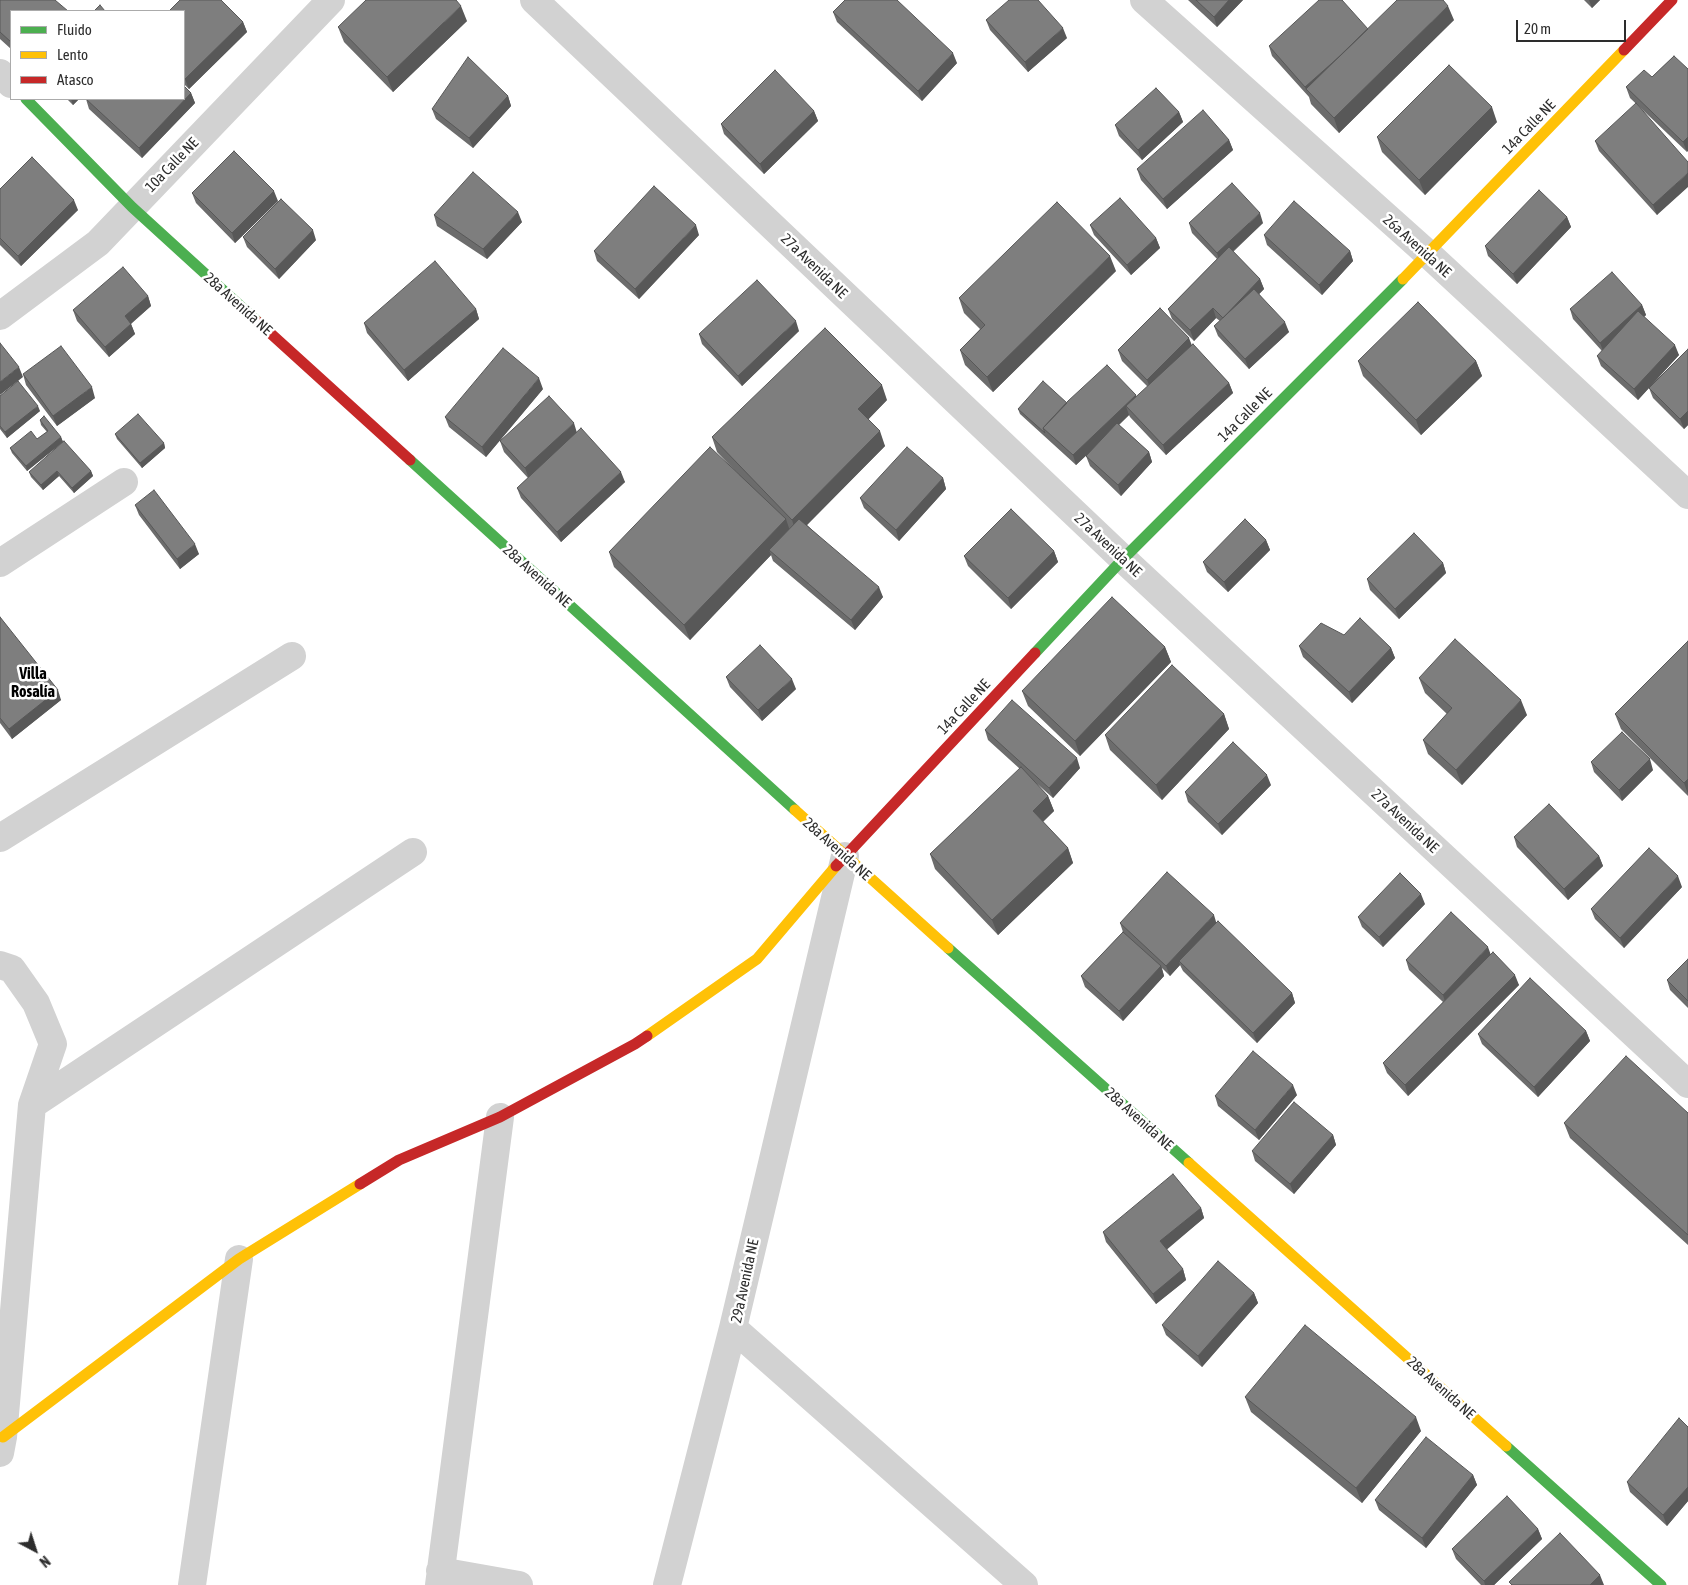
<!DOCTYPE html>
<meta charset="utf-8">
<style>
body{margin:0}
#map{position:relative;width:1688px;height:1585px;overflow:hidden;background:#fff;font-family:"Asap Condensed",sans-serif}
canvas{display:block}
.legend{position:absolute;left:10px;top:10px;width:175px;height:90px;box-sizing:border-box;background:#fff;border:1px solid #ababab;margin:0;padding:6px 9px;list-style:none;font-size:15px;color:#2d2d2d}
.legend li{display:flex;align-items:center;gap:10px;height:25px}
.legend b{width:25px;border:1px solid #ababab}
.north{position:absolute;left:10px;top:1525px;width:50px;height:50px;-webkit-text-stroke:4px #fff;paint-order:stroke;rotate:140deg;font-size:14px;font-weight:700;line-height:20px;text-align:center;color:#2d2d2d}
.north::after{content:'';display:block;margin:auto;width:18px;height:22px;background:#2d2d2d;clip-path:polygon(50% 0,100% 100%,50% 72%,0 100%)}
.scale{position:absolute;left:1516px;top:20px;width:110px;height:22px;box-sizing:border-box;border:2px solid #2d2d2d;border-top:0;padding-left:6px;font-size:15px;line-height:18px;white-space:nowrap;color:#2d2d2d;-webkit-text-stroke:4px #fff;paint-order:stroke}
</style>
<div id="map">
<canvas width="1688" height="1585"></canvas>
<ul class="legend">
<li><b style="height:6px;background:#4caf50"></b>Fluido</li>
<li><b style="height:6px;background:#ffc107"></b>Lento</li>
<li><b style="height:6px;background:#c62828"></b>Atasco</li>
</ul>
<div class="north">N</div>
<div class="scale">20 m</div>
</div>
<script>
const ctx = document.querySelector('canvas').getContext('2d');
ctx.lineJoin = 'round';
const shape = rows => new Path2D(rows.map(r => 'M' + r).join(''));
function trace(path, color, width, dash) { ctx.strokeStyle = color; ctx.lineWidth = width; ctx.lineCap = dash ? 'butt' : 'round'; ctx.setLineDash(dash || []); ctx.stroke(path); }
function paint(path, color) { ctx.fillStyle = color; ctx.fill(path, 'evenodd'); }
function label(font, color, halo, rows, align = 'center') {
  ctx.font = font + ' "Asap Condensed",sans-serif'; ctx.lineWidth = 5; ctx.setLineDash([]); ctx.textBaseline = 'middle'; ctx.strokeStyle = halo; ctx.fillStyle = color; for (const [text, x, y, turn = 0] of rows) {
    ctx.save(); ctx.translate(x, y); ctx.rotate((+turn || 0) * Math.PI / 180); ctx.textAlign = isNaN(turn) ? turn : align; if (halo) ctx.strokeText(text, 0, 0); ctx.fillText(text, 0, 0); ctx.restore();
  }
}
trace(shape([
 [534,0,1123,559,1688,1084],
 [1144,0,1428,254,1688,495],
 [0,73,11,84],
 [0,316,98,243,331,0],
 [0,563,124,482],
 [0,838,292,656],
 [845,856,733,1328,1024,1585],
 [0,965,12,969,36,1003,53,1044,32,1105,3,1437,0,1453],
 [32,1105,413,852],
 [440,1571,519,1585],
 [192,1585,239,1259],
 [439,1585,500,1117],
 [667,1585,733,1328]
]), '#d2d2d2', 28);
trace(shape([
 [26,99,132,207,258,322],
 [410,460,795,810],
 [1035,653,1123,559,1403,279],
 [948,948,1189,1163],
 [1506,1446,1661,1585]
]), '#4caf50', 11);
trace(shape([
 [1403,279,1624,50],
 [795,810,948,948],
 [647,1036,757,959,836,866],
 [1189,1163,1506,1446],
 [3,1437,239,1259,360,1184]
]), '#ffc107', 11);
trace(shape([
 [1624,50,1672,0],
 [258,322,410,460],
 [836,866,1035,653],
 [360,1184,399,1160,500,1117,635,1044,647,1036]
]), '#c62828', 11);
paint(shape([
 [0,0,11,11,11,49,0,39],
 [1188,0,1243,0,1217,27],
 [1584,0,1600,0,1592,8],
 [184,11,243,22,247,32,189,89,184,84],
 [833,12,957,63,922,101,837,22],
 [986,20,1067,38,1028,72,990,30],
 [1454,20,1339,133,1311,104,1309,97,1272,56,1269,46,1368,29],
 [467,21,393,92,344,42,338,27],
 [1674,56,1687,152,1630,98,1626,87,1652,77],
 [191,93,195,103,142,158,89,109,86,99],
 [508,96,511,106,473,148,436,119,432,109],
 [67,99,79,99,73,105],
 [814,111,818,121,764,174,724,134,721,124],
 [1179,112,1183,122,1142,160,1119,136,1115,125],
 [1497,122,1425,195,1382,152,1377,137],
 [1229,140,1233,150,1167,209,1141,180,1137,169],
 [1595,141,1688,162,1657,215,1599,151],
 [0,189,78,210,21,266,0,245],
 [192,193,278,201,235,243,196,203],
 [434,215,522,222,487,259,437,226],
 [1567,217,1571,227,1517,284,1488,256,1485,246],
 [1189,223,1263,223,1233,252,1260,279,1264,289,1259,294,1289,332,1249,369,1218,336,1214,326,1220,321,1216,318,1194,341,1172,319,1168,309,1217,259,1192,233],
 [1090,225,1156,238,1160,248,1131,275,1094,235],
 [699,235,639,299,597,261,594,251],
 [1264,235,1350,251,1353,261,1322,295,1267,245],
 [243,237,316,240,279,279,247,247],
 [1116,271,993,392,965,365,960,350,980,329,964,313,959,298],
 [148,296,151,306,131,324,135,334,109,357,77,321,73,310],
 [1642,305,1646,315,1644,317,1679,355,1638,400,1601,366,1597,356,1602,351,1573,319,1570,309],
 [476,309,479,319,408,381,367,333,364,323],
 [799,331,742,386,702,344,699,334],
 [1192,345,1229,383,1233,393,1166,455,1130,417,1129,415,1119,425,1149,452,1152,462,1121,496,1090,466,1086,456,1090,452,1076,465,1020,414,1018,409,1136,395,1136,397,1148,387,1122,361,1118,350],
 [1688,349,1688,425,1684,429,1653,398,1649,388],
 [1358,361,1476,361,1482,376,1421,435,1363,376],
 [23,374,95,398,57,426,26,385],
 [543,389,486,457,449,427,445,417],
 [0,396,40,411,7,438,0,429],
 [887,400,868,419,885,446,807,525,883,597,855,630,773,561,771,555,690,640,614,567,609,552,739,475,717,452,712,437],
 [40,420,61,437,63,442,27,471,12,453,10,448,37,439,47,432,41,425],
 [577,432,625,482,561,542,521,498,517,488,528,478,504,452,500,441],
 [115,434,164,443,165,448,142,468,117,439],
 [91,471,93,476,74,493,59,476,43,490,31,477,29,472],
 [943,478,946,489,899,541,864,508,860,498],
 [135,505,199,554,180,569,139,515],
 [1266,540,1270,550,1228,592,1207,572,1203,562],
 [1054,551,1058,562,1011,609,968,566,964,556],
 [1443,563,1446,573,1399,619,1370,590,1367,579],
 [0,617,61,700,12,739,0,723],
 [1344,635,1391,648,1395,658,1352,703,1303,657,1299,646],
 [1688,641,1688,796,1621,729,1615,714],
 [1165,647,1171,662,1080,756,1028,706,1022,691],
 [726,677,796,689,762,721,730,687],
 [1419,678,1527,715,1462,785,1428,754,1423,740,1447,714,1425,693],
 [1224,714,1229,729,1162,800,1110,750,1105,735],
 [985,730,1080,768,1053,798,1035,782,1048,796,1054,811,1043,822,1068,848,1073,863,998,935,935,869,930,854,1020,769,988,740],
 [1591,762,1653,770,1622,801,1594,772],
 [1271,785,1222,835,1188,802,1185,792],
 [1514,837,1599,856,1603,866,1568,900,1517,847],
 [1682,887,1624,948,1595,919,1591,909],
 [1425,904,1383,947,1362,927,1358,917],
 [1216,922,1292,993,1295,1003,1257,1043,1183,971,1180,965,1170,976,1162,968,1164,976,1123,1021,1085,987,1081,976,1123,932,1120,923],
 [1491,954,1519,985,1408,1096,1387,1073,1383,1063,1443,1002,1409,970,1406,960],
 [1688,959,1688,1008,1670,990,1667,980],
 [1586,1031,1590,1041,1538,1097,1482,1044,1478,1034],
 [1297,1095,1259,1140,1218,1106,1215,1096],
 [1688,1113,1688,1245,1570,1138,1564,1123],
 [1333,1135,1336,1145,1294,1194,1255,1161,1252,1151],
 [1201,1208,1204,1218,1166,1249,1183,1269,1186,1280,1156,1304,1106,1242,1103,1232],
 [1254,1293,1258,1303,1202,1367,1166,1335,1162,1325],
 [1245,1397,1421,1431,1362,1503,1251,1412],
 [1688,1427,1688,1501,1667,1526,1630,1492,1627,1482],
 [1473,1475,1477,1485,1426,1548,1379,1510,1375,1500],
 [1538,1529,1542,1539,1494,1585,1481,1585,1456,1559,1452,1549]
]), '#6c6c6c');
paint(shape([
 [1229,0,1243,0,1217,27,1214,17],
 [1589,0,1600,0,1592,8],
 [461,6,467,21,393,92,387,77],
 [1448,6,1454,20,1339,133,1334,118],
 [243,22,247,32,189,89,185,79],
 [1063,28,1067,38,1028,72,1025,62],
 [1369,30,1306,89,1309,97,1305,87],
 [953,53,957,63,922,101,918,91],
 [191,93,195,103,142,158,139,148],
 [508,96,511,106,473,148,469,138],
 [71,99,79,99,73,105],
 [1492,107,1497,122,1425,195,1419,180],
 [814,111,818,121,764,174,760,164],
 [1179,112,1183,122,1142,160,1138,150],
 [1688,137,1688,151,1687,152,1683,142],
 [1229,140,1233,150,1167,209,1163,199],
 [1688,173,1688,187,1657,215,1653,205],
 [274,191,278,201,235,243,232,233],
 [74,200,78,210,21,266,18,256],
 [518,212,522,222,487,259,483,249],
 [1260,213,1263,223,1220,263,1217,253],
 [1567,217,1571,227,1517,284,1513,274],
 [696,225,699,235,639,299,635,289],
 [313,230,316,240,279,279,275,269],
 [1156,238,1160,248,1131,275,1127,265],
 [1350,251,1353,261,1322,295,1319,285],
 [1110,256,1116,271,993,392,987,377],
 [1260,279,1264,289,1226,328,1223,318],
 [148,296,151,306,128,326,125,316],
 [1642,305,1646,315,1604,353,1600,343],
 [1213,308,1216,318,1194,341,1190,330],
 [476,309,479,319,408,381,404,370],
 [796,321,799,331,742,386,738,376],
 [1285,322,1289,332,1249,369,1245,359],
 [131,324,135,334,109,357,105,347],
 [1189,338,1193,348,1151,390,1147,380],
 [1675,345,1679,355,1638,400,1634,389],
 [1476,361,1482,376,1421,435,1416,420],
 [19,367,23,377,0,395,0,382],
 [539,378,543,389,486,457,482,447],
 [1229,383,1233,393,1166,455,1163,445],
 [882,385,887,400,864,424,858,409],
 [92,387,95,398,57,426,53,416],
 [1136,395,1139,406,1126,406,1129,415,1076,465,1073,455],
 [38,406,40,411,7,438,5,432],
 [1688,411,1688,425,1684,429,1680,419],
 [574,423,577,433,529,479,525,468],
 [880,431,885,446,797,535,792,520],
 [61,437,63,442,27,471,26,466],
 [164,443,165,448,142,468,140,463],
 [1149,452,1152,462,1121,496,1118,485],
 [57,471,59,476,43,490,41,485],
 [91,471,93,476,74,493,72,488],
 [621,472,625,482,561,542,557,532],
 [943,478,946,489,899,541,896,530],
 [786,519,791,534,769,550,771,555,690,640,684,625],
 [1266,540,1270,550,1228,592,1224,582],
 [195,544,199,554,180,569,177,559],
 [1054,551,1058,562,1011,609,1008,598],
 [1443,563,1446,573,1399,619,1395,609],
 [879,587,883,597,855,630,851,620],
 [1165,647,1171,662,1080,756,1075,741],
 [1391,648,1395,658,1352,703,1349,692],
 [792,679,796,689,762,721,758,710],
 [58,690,61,700,12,739,9,729],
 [1521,700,1527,715,1462,785,1456,770],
 [1224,714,1229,729,1162,800,1156,785],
 [1077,758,1080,768,1053,798,1049,788],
 [1650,759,1653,770,1622,801,1619,790],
 [1267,775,1271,785,1222,835,1218,824],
 [1688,779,1688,794,1684,783],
 [1048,796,1054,811,1038,826,1033,811],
 [1068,848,1073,863,998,935,992,920],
 [1599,856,1603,866,1568,900,1564,889],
 [1678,876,1682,887,1624,948,1620,938],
 [1421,894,1425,904,1383,947,1379,937],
 [1214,915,1217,925,1179,961,1180,965,1170,976,1166,966],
 [1488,947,1492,958,1446,1005,1443,995],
 [1161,966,1164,976,1123,1021,1119,1011],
 [1515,975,1519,985,1408,1096,1405,1085],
 [1292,993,1295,1003,1257,1043,1253,1033],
 [1586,1031,1590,1041,1538,1097,1534,1087],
 [1293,1085,1297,1095,1259,1140,1255,1130],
 [1333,1135,1336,1145,1294,1194,1290,1184],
 [1201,1208,1204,1218,1164,1252,1160,1241],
 [1183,1269,1186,1280,1156,1304,1153,1294],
 [1254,1293,1258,1303,1202,1367,1198,1356],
 [1416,1417,1421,1431,1362,1503,1356,1488],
 [1473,1475,1477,1485,1426,1548,1422,1538],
 [1688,1487,1688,1501,1667,1526,1663,1515],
 [1538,1529,1542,1539,1494,1585,1485,1585,1484,1581],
 [1600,1575,1604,1585,1590,1585]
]), '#585858');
const building = shape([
 [0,0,55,0,68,11,11,11,11,42,0,32,0,0],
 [180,0,221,0,243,22,185,79,184,77,184,11,169,11,180,0],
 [366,0,456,0,461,6,387,77,338,27,366,0],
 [845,0,897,0,953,53,918,91,833,12,845,0],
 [1009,0,1038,0,1063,28,1025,62,986,20,1009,0],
 [1196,0,1229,0,1214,17,1196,0],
 [1319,0,1342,0,1368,29,1340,56,1305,87,1269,46,1319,0],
 [1397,0,1443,0,1448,6,1334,118,1306,89,1397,0],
 [100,5,105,11,94,11,100,5],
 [1674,56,1688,69,1688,137,1683,142,1626,87,1644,70,1652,77,1674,56],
 [468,57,508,96,469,138,432,109,468,57],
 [1449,65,1492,107,1419,180,1377,137,1449,65],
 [775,70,814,111,760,164,721,124,775,70],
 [184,86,191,93,139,148,86,99,184,99,184,86],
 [1156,88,1179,112,1138,150,1115,125,1156,88],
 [1636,103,1688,162,1688,173,1653,205,1595,141,1636,103],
 [1203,110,1229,140,1163,199,1137,169,1203,110],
 [234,151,274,191,232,233,192,193,234,151],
 [32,157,74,200,18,256,0,238,0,189,32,157],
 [473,172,518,212,483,249,434,215,473,172],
 [1232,183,1260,213,1217,253,1189,223,1232,183],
 [654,186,696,225,635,289,594,251,654,186],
 [1539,190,1567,217,1513,274,1485,246,1539,190],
 [1120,198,1156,238,1127,265,1090,225,1120,198],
 [281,199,313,230,275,269,243,237,281,199],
 [1294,201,1350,251,1319,285,1264,235,1294,201],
 [1057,202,1110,256,987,377,960,350,985,325,959,298,1057,202],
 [1229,247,1260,279,1223,318,1213,308,1190,330,1168,309,1229,247],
 [435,261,476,309,404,370,364,323,435,261],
 [123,267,148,296,125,316,131,324,105,347,73,310,123,267],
 [1612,272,1642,305,1600,343,1570,309,1612,272],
 [757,280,796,321,738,376,699,334,757,280],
 [1254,289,1285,322,1245,359,1214,326,1254,289],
 [1418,302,1476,361,1416,420,1358,361,1418,302],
 [1160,308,1189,338,1147,380,1118,350,1160,308],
 [1638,311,1675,345,1634,389,1597,356,1638,311],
 [825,328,882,385,858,409,880,431,792,520,712,437,825,328],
 [0,343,19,367,0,382,0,343],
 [1193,344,1229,383,1163,445,1126,406,1193,344],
 [61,346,92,387,53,416,23,374,61,346],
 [503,348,539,378,482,447,445,417,503,348],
 [1688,349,1688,411,1680,419,1649,388,1688,349],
 [1107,365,1136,395,1073,455,1043,428,1068,401,1107,365],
 [18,381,38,406,5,432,0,426,0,396,18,381],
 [1043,381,1067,403,1043,428,1045,433,1018,409,1043,381],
 [549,396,574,423,525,468,500,441,549,396],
 [138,414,164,443,140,463,115,434,138,414],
 [44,416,61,437,26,466,10,448,31,431,37,439,48,431,40,420,44,416],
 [1117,423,1149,452,1118,485,1086,456,1117,423],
 [581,428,621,472,557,532,517,488,581,428],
 [64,441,91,471,72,488,57,471,41,485,29,472,64,441],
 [710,447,786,519,684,625,609,552,710,447],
 [907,447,943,478,896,530,860,498,907,447],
 [154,490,195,544,177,559,135,505,154,490],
 [1011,509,1054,551,1008,598,964,556,1011,509],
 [799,519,879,587,851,620,769,550,799,519],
 [1245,519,1266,540,1224,582,1203,562,1245,519],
 [1414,533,1443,563,1395,609,1367,579,1414,533],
 [1112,597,1165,647,1075,741,1022,691,1112,597],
 [0,617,58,690,9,729,0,718,0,617],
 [1360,618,1391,648,1349,692,1299,646,1321,623,1344,635,1360,618],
 [1455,639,1521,700,1456,770,1423,740,1452,708,1419,678,1455,639],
 [1688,641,1688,779,1684,783,1615,714,1688,641],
 [760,645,792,679,758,710,726,677,760,645],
 [1172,665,1224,714,1156,785,1105,735,1172,665],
 [1012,700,1077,758,1049,788,985,730,1012,700],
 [1622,732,1650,759,1619,790,1591,762,1622,732],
 [1233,742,1267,775,1218,824,1185,792,1233,742],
 [1021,767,1048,796,1033,811,1068,848,992,920,930,854,1021,767],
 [1549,804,1599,856,1564,889,1514,837,1549,804],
 [1649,848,1678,876,1620,938,1591,909,1649,848],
 [1167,872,1214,915,1166,966,1120,923,1167,872],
 [1400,873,1421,894,1379,937,1358,917,1400,873],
 [1451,912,1488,947,1443,995,1406,960,1451,912],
 [1218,921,1292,993,1253,1033,1179,961,1218,921],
 [1123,932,1161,966,1119,1011,1081,976,1123,932],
 [1493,952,1515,975,1405,1085,1383,1063,1493,952],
 [1688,959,1688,1001,1667,980,1688,959],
 [1530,978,1586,1031,1534,1087,1478,1034,1530,978],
 [1253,1051,1293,1085,1255,1130,1215,1096,1253,1051],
 [1626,1056,1688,1113,1688,1235,1564,1123,1626,1056],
 [1294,1102,1333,1135,1290,1184,1252,1151,1294,1102],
 [1173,1174,1201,1208,1160,1241,1183,1269,1153,1294,1103,1232,1173,1174],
 [1218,1261,1254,1293,1198,1356,1162,1325,1218,1261],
 [1305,1325,1416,1417,1356,1488,1245,1397,1305,1325],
 [1679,1418,1688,1427,1688,1487,1663,1515,1627,1482,1679,1418],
 [1426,1437,1473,1475,1422,1538,1375,1500,1426,1437],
 [1507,1496,1538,1529,1484,1581,1452,1549,1507,1496],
 [1560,1533,1600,1575,1590,1585,1512,1585,1509,1582,1560,1533]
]);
paint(building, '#7e7e7e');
trace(building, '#585858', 1);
label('15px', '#2d2d2d', '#fff', [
 ["14a Calle NE",1529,127,-46],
 ["10a Calle NE",172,165,-46],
 ["26a Avenida NE",1417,246,42],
 ["27a Avenida NE",814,266,44],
 ["28a Avenida NE",238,304,42],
 ["14a Calle NE",1245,415,-45],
 ["27a Avenida NE",1108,545,43],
 ["28a Avenida NE",537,576,42],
 ["14a Calle NE",964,707,-47],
 ["27a Avenida NE",1405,821,43],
 ["28a Avenida NE",837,849,42],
 ["28a Avenida NE",1139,1119,42],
 ["29a Avenida NE",745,1281,-78],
 ["28a Avenida NE",1441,1388,42]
]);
label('bold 16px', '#000', '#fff', [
 ["Villa",33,674],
 ["Rosalía",33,692]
]);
</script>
